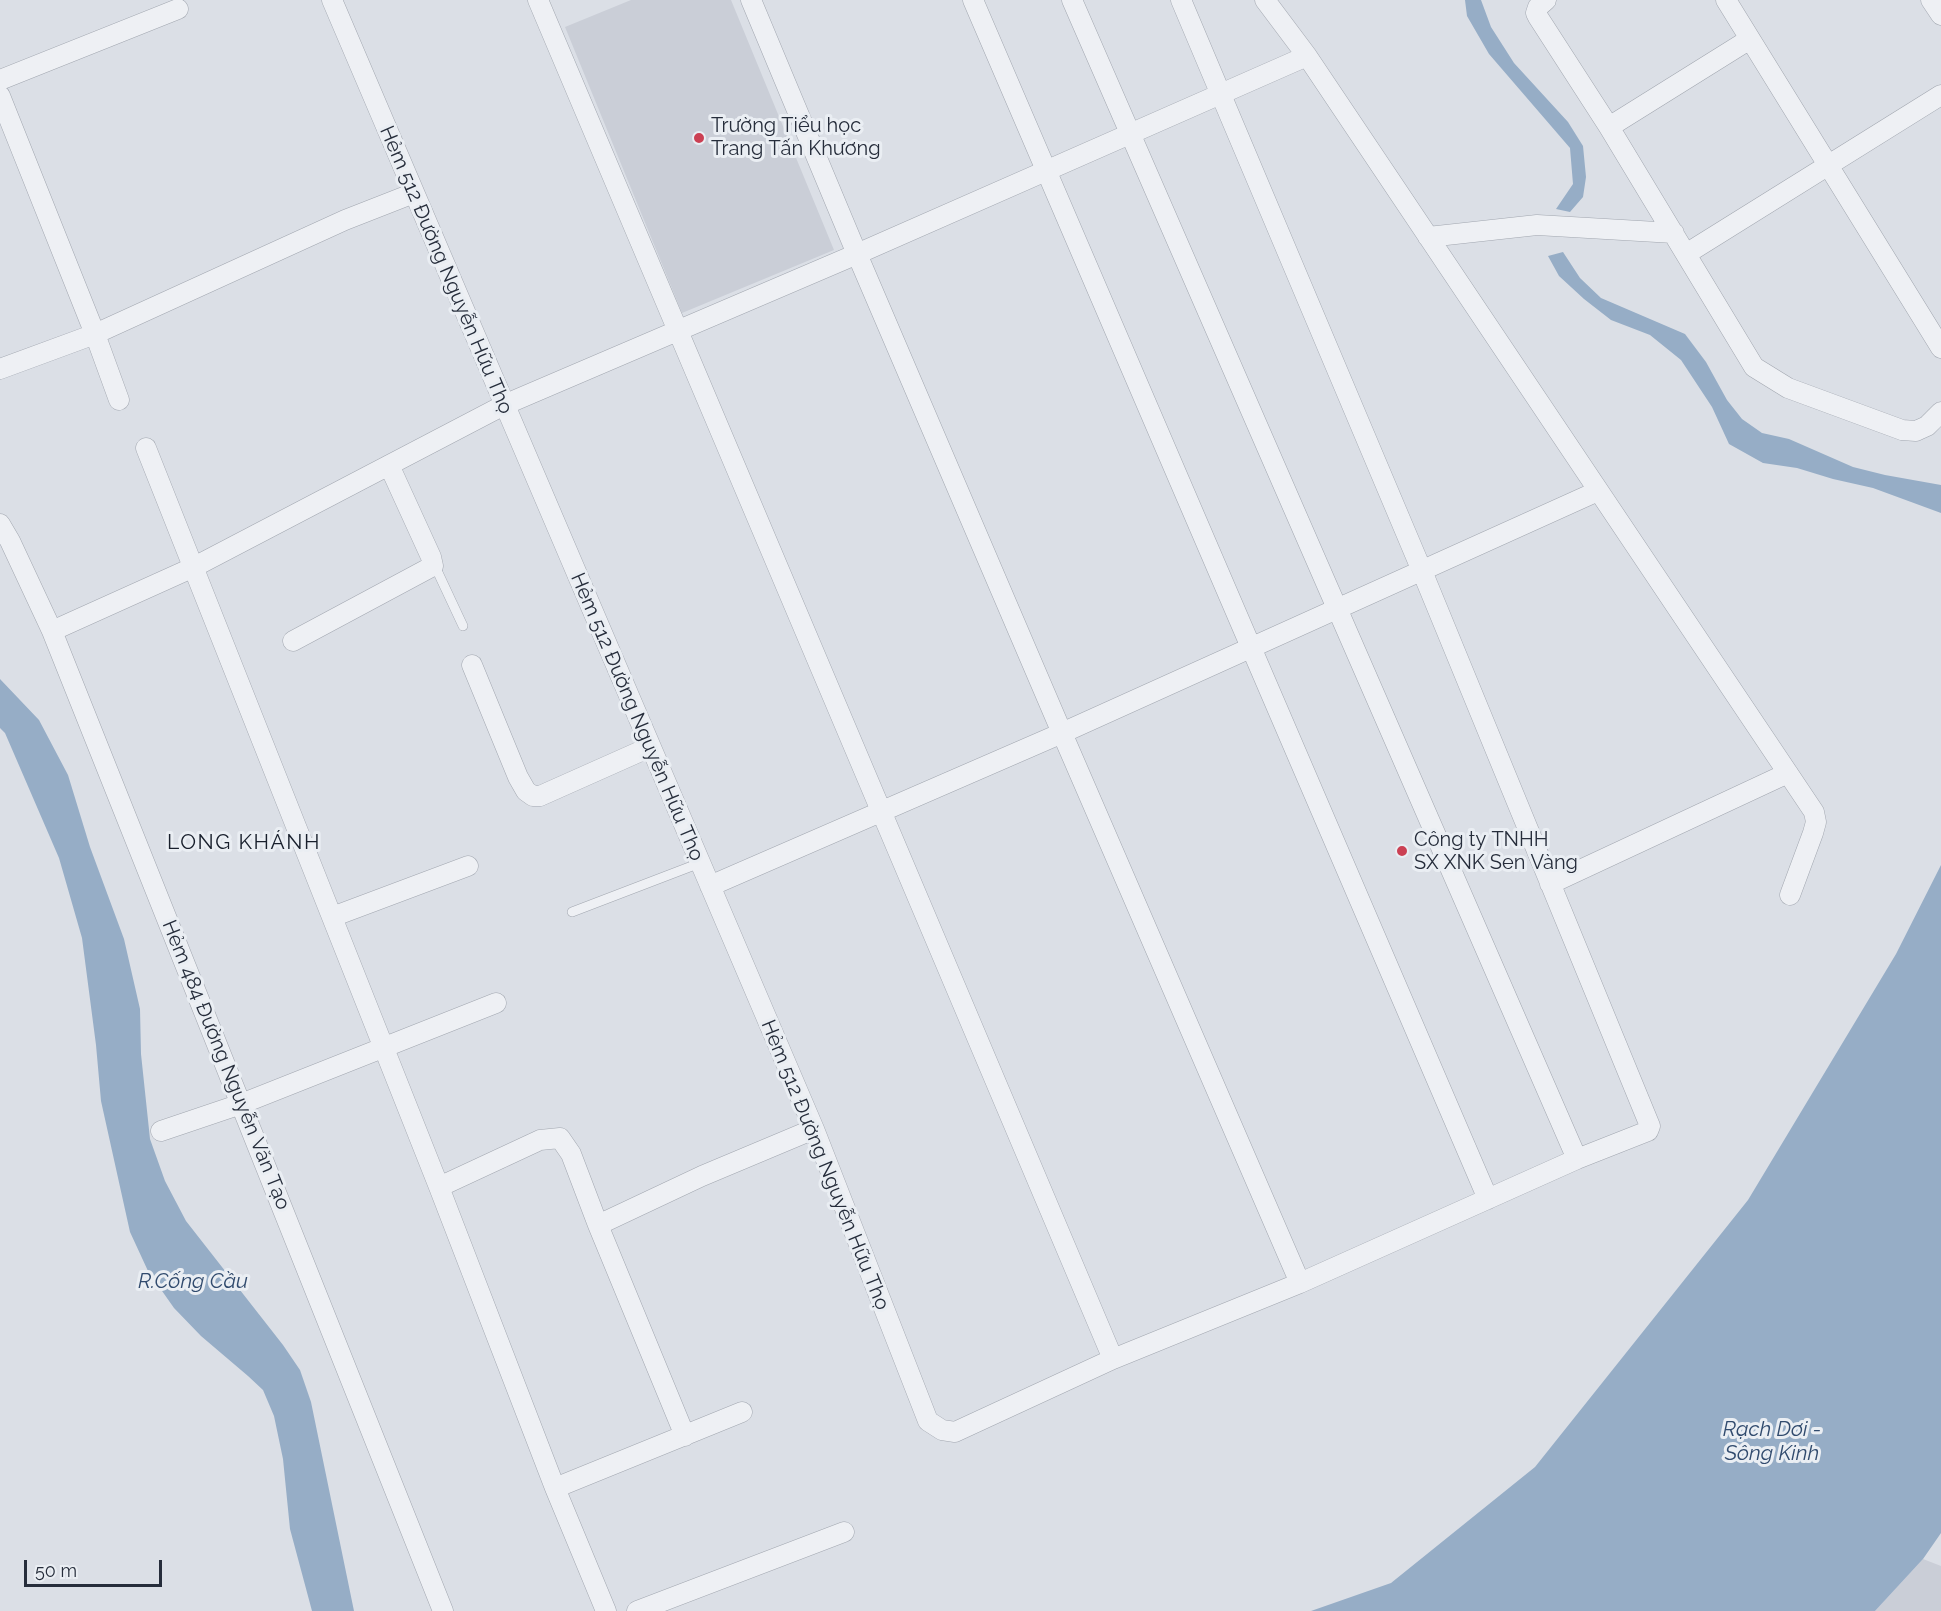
<!DOCTYPE html>
<meta charset="utf-8">
<style>
body{margin:0}
#map{position:relative;width:1941px;height:1611px;overflow:hidden;background:#dbdfe6;font-family:Raleway,sans-serif}
canvas{display:block}
.scale{position:absolute;left:24px;top:1560px;width:138px;height:27px;box-sizing:border-box;border:3px solid #262d3b;border-top:0;padding-left:8px;font-size:18px;line-height:21px;white-space:nowrap;color:#262d3b;-webkit-text-stroke:4px #eaeef3;paint-order:stroke}
</style>
<div id="map">
<canvas width="1941" height="1611"></canvas>
<div class="scale">50 m</div>
</div>
<script>
const ctx = document.querySelector('canvas').getContext('2d');
ctx.lineJoin = 'round';
function paint(path, color) { ctx.fillStyle = color; ctx.fill(path, 'evenodd'); }
const shape = rows => new Path2D(rows.map(r => 'M' + r).join(''));
function trace(path, color, width, dash) { ctx.strokeStyle = color; ctx.lineWidth = width; ctx.lineCap = dash ? 'butt' : 'round'; ctx.setLineDash(dash || []); ctx.stroke(path); }
function label(font, color, halo, rows, align = 'center') {
  ctx.font = font + ' Raleway,sans-serif'; ctx.lineWidth = 6; ctx.setLineDash([]); ctx.textBaseline = 'middle'; ctx.strokeStyle = halo; ctx.fillStyle = color; for (const [text, x, y, turn = 0] of rows) {
    ctx.save(); ctx.translate(x, y); ctx.rotate((+turn || 0) * Math.PI / 180); ctx.textAlign = isNaN(turn) ? turn : align; if (halo) ctx.strokeText(text, 0, 0); ctx.fillText(text, 0, 0); ctx.restore();
  }
}
paint(shape([
 [631,0,731,0,834,250,682,313,565,27],
 [1923,1559,1941,1566,1941,1611,1875,1611]
]), '#caced7');
paint(shape([
 [1465,0,1481,0,1491,27,1514,63,1568,122,1583,146,1586,177,1583,197,1570,212,1556,209,1573,184,1570,148,1489,54,1467,16],
 [1563,252,1580,278,1601,298,1685,334,1706,362,1727,400,1742,419,1762,433,1789,439,1853,467,1885,475,1941,485,1941,513,1873,488,1833,479,1797,468,1763,463,1729,444,1712,407,1681,360,1650,335,1611,320,1584,299,1559,276,1548,256],
 [0,679,39,720,68,775,90,847,124,939,140,1009,141,1054,150,1139,165,1181,186,1221,283,1345,300,1370,311,1402,354,1611,312,1611,290,1529,283,1459,274,1416,263,1390,248,1376,201,1336,174,1308,148,1271,130,1232,101,1101,96,1045,82,938,59,858,5,733,0,728],
 [1941,865,1941,1533,1923,1559,1875,1611,1311,1611,1391,1583,1535,1467,1748,1200,1896,954]
]), '#96adc6');
const lane = shape([
 [434,564,463,626],
 [572,912,700,863]
]);
const street = shape([
 [332,0,814,1129,928,1421,942,1430,955,1432,1113,1359,1300,1283,1062,733,857,254,751,0],
 [538,0,1113,1359],
 [973,0,1488,1199],
 [1072,0,1577,1159],
 [1181,0,1422,571,1650,1126,1648,1131,1577,1159,1300,1283],
 [1265,0,1307,56,1814,812,1816,822,1813,833,1790,895],
 [1546,0,1538,7,1536,13,1538,17,1609,127,1754,367,1788,388,1902,430,1916,431,1927,426,1941,412],
 [1726,0,1941,348],
 [1931,0,1941,15],
 [0,80,178,9],
 [0,96,95,334,119,400],
 [1609,127,1750,39],
 [1428,237,1537,225,1674,233],
 [1686,254,1941,95],
 [0,369,95,334,345,220,414,193],
 [146,448,439,1187,555,1488,606,1611],
 [0,524,10,541,52,631,443,1611],
 [52,631,194,567,504,405,857,254,1307,56],
 [293,641,433,566,431,557,389,465],
 [472,665,518,777,526,791,533,796,540,796,650,747],
 [1550,884,1788,773],
 [710,886,1062,733,1598,491],
 [332,917,468,866],
 [161,1131,241,1104,496,1003],
 [439,1187,540,1140,560,1138,571,1154,598,1225,685,1436],
 [598,1225,702,1176,814,1129],
 [555,1488,742,1412],
 [637,1611,844,1532]
]);
trace(lane, '#a1a6af', 10);
trace(street, '#a1a6af', 21);
trace(lane, '#eef0f4', 9);
trace(street, '#eef0f4', 20);
for (const [x, y, r, color] of [
 [699,138,6,"#cb4053"],
 [1402,851,6,"#cb4053"]
]) { const dot = new Path2D(); dot.arc(x, y, r, 0, 2 * Math.PI); ctx.fillStyle = color; ctx.fill(dot); trace(dot, '#eaeef3', 2); }
label('20px', '#262d3b', '#eaeef3', [
 ["Trường Tiểu học",711,126],
 ["Trang Tấn Khương",711,149],
 ["Công ty TNHH",1414,840],
 ["SX XNK Sen Vàng",1414,863]
], 'left');
label('20px', '#262d3b', '#eaeef3', [
 ["Hẻm 512 Đường Nguyễn Hữu Thọ",446,270,67],
 ["Hẻm 512 Đường Nguyễn Hữu Thọ",637,717,67],
 ["Hẻm 484 Đường Nguyễn Văn Tạo",226,1065,68],
 ["Hẻm 512 Đường Nguyễn Hữu Thọ",825,1165,68]
]);
ctx.letterSpacing = '1.5px';
label('21px', '#181f2c', '#eaeef3', [
 ["LONG KHÁNH",244,843]
]);
ctx.letterSpacing = '0px';
label('italic 21px', '#314b6e', '#eaeef3', [
 ["R.Cống Cầu",193,1282],
 ["Rạch Dơi -",1772,1430],
 ["Sông Kinh",1772,1454]
]);
</script>
